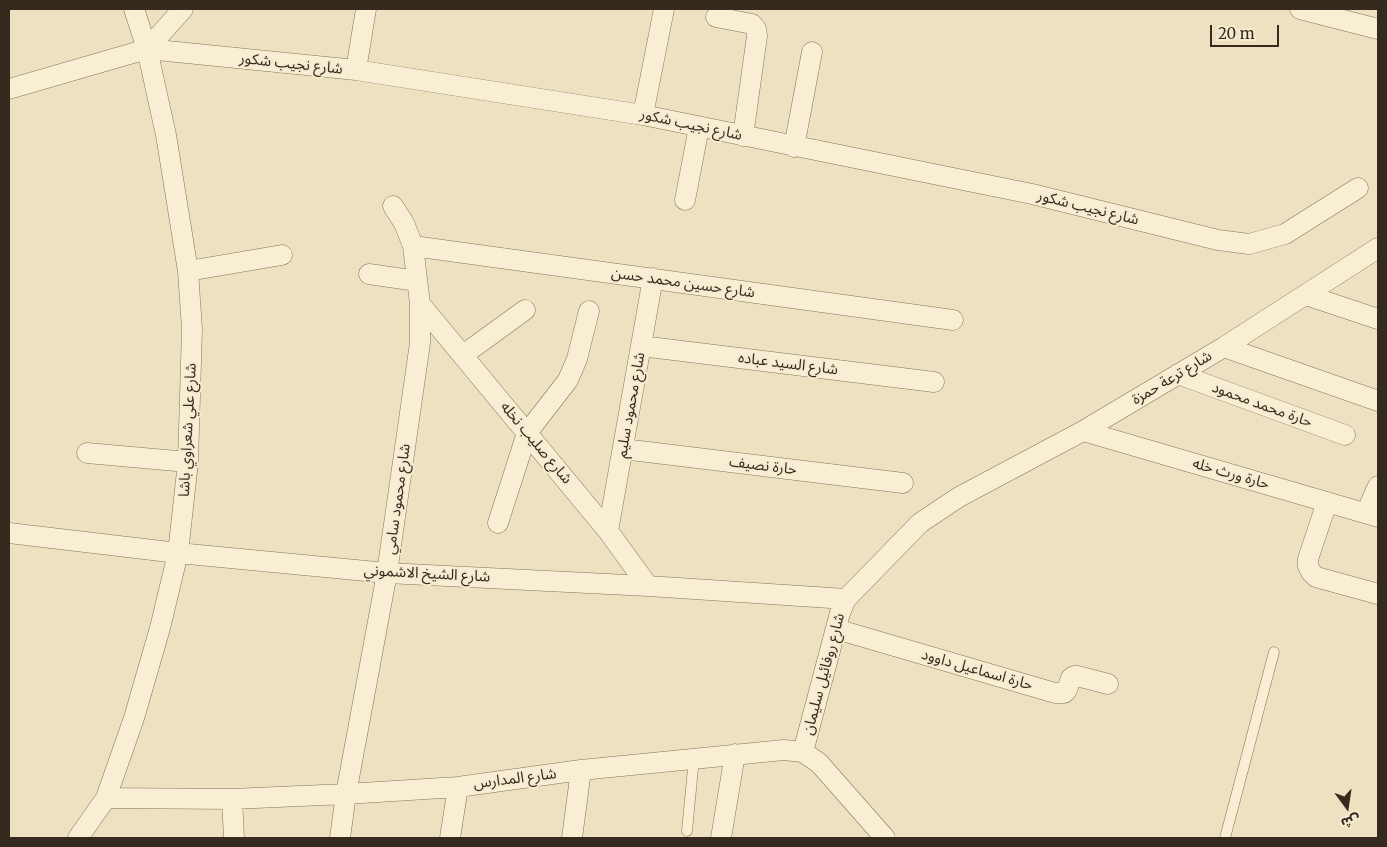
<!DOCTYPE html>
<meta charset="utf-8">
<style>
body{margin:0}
#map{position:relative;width:1387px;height:847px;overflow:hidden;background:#ede1c1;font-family:Merriweather,"Noto Sans Arabic",serif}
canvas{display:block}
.frame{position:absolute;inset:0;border:10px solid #36291d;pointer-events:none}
.north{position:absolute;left:1322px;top:782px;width:50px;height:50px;-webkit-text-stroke:4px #f5ebd0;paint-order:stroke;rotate:166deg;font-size:14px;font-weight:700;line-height:20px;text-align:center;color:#36291d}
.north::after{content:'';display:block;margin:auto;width:18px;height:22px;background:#36291d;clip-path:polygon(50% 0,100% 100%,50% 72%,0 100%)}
.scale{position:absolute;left:1210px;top:25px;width:69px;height:22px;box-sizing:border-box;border:2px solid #36291d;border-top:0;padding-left:6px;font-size:15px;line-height:18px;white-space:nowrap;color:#36291d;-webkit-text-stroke:4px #f5ebd0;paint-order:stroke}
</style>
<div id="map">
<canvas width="1387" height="847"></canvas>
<div class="frame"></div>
<div class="north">ش</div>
<div class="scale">20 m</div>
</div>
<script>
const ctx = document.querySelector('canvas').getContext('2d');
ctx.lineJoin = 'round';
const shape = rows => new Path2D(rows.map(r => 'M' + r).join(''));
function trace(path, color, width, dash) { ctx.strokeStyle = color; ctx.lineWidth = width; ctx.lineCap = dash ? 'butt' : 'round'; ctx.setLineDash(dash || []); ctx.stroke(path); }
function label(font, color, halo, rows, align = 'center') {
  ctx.font = font + ' Merriweather,"Noto Sans Arabic",serif'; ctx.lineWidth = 4; ctx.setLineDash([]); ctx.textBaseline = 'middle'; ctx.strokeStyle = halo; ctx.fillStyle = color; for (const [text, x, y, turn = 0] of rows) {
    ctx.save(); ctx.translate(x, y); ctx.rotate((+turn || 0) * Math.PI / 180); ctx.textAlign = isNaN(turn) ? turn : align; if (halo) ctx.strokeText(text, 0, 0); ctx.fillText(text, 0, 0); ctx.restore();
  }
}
const lane = shape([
 [687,831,694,758],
 [1225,838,1274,652]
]);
const street = shape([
 [1300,9,1378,29],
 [716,17,752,24,756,29,757,36,743,136],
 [147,49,183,9],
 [356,70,366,9],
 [9,89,147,49,356,70,643,115,1032,194,1218,240,1249,244,1285,234,1358,188],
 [643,115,664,9],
 [794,147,812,52],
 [685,200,699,127],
 [413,246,953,320],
 [188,271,282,255],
 [369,274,417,281],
 [1306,295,1378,319],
 [420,304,608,531,648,586],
 [641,346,934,382],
 [1224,347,1378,401],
 [463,355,525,310],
 [1178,374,1345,435],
 [1083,431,1378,517],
 [623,449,903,483],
 [87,453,188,462],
 [1327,502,1308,559,1308,566,1311,572,1316,577,1378,594],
 [1366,513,1378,486],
 [498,523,527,433,568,380,577,359,589,311],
 [608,531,653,278],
 [9,533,178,553,387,573,648,586,846,599],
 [836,629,1055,693,1064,693,1067,690,1071,678,1074,676,1077,676,1108,684],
 [803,752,840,613,846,599,920,523,959,497,1083,431,1224,347,1378,248],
 [106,798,232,799,346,794,458,787,581,770,784,750,803,752,819,763,885,838],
 [232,799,234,838],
 [78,838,106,798,134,718,160,628,178,553,188,462,192,329,188,271,166,135,147,49,134,9],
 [340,838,346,794,387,573,420,343,420,304,413,246,404,223,393,206],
 [450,838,458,787],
 [572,838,581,770],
 [721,838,735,754]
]);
trace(lane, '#867259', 11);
trace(street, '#867259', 21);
trace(lane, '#f8eed4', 10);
trace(street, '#f8eed4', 20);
label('15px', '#36291d', '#f5ebd0', [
 ["شارع نجيب شكور",291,64,6],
 ["شارع نجيب شكور",691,125,12],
 ["شارع نجيب شكور",1088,208,14],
 ["شارع حسين محمد حسن",683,283,8],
 ["شارع السيد عباده",788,364,7],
 ["شارع ترعة حمزة",1172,378,-31],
 ["شارع محمود سليم",631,405,-80],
 ["حارة محمد محمود",1262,405,20],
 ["شارع علي شعراوي باشا",188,430,-87],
 ["شارع صليب نخله",536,443,50],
 ["حارة نصيف",763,466,7],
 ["حارة ورث خله",1231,474,16],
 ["شارع محمود سامي",398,499,-82],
 ["شارع الشيخ الاشموني",427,574,3],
 ["حارة اسماعيل داوود",977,670,16],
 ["شارع روفائيل سليمان",824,674,-75],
 ["شارع المدارس",515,779,-7]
]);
</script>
